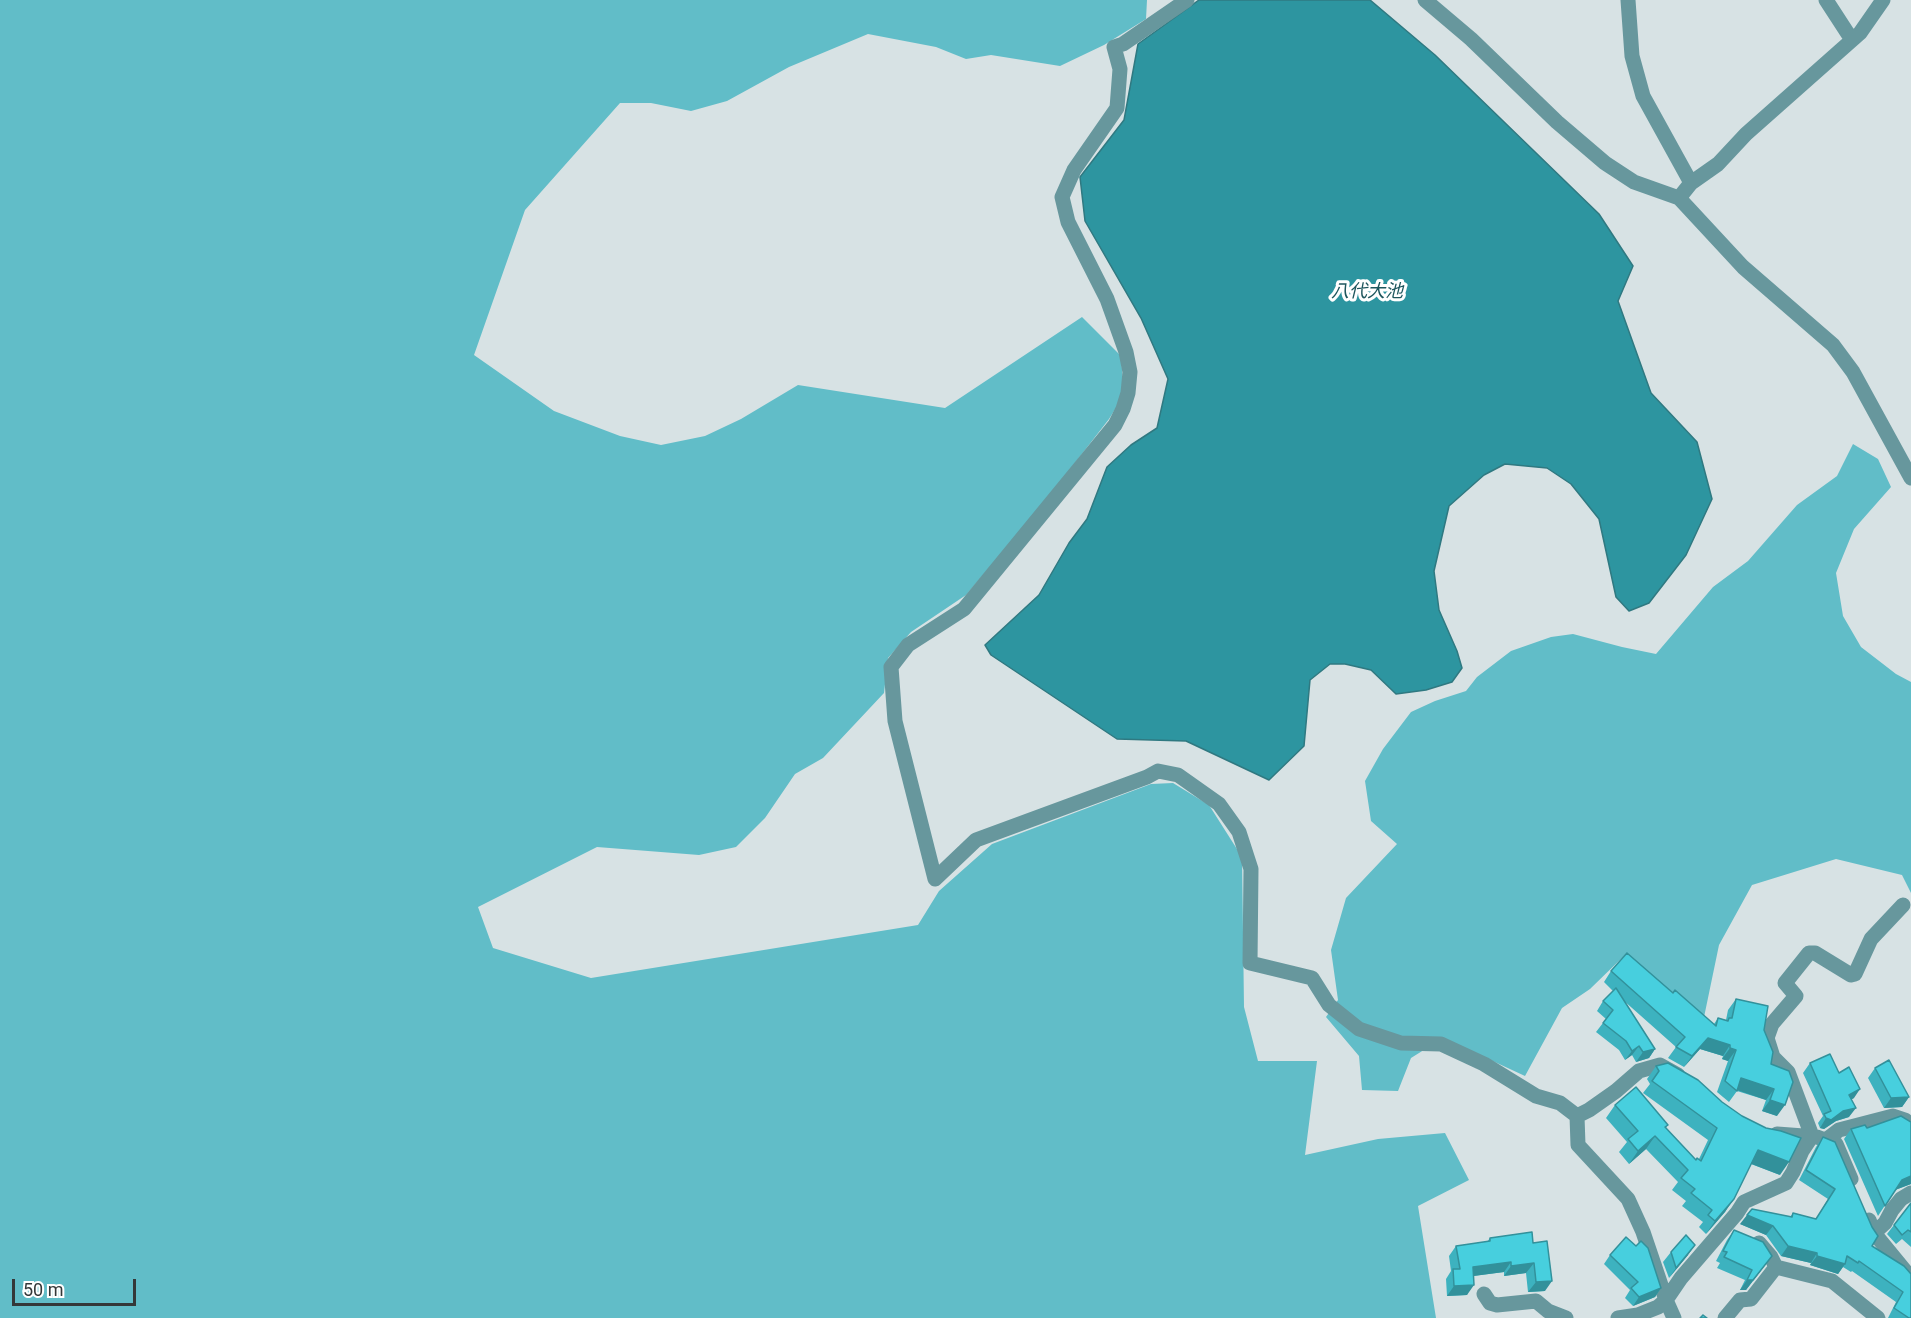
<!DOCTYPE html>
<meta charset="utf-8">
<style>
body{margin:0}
#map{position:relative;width:1911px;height:1318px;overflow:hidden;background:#d7e2e4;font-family:Roboto,sans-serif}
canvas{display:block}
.scale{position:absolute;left:12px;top:1279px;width:124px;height:27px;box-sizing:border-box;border:3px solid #343839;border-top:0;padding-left:8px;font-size:18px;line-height:21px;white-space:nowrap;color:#343839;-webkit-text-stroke:4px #fff;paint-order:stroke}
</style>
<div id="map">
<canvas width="1911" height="1318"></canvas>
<div class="scale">50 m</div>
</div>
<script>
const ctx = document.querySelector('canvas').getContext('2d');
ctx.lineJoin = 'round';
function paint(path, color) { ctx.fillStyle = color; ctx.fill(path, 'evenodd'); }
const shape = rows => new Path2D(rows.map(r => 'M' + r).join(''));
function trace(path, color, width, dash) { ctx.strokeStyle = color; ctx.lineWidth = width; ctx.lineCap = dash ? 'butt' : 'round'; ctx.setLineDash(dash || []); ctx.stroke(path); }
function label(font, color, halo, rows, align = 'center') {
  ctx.font = font + ' Roboto,"Noto Sans JP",sans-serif'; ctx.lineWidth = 6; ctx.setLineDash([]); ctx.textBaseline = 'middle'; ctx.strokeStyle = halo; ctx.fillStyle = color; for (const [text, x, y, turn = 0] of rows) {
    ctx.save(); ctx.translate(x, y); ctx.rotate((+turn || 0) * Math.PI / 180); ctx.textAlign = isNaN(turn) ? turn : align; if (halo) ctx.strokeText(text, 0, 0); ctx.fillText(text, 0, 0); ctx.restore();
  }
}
paint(shape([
 [0,0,1147,0,1146,19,1104,45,1060,66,991,55,966,59,936,47,868,34,789,67,727,101,691,111,651,103,620,103,525,210,474,355,554,411,620,436,661,445,705,436,741,419,798,385,945,408,1082,317,1121,356,1124,395,1109,419,1043,504,966,595,911,632,888,658,884,693,823,758,795,774,765,818,736,847,699,855,597,847,478,907,493,948,591,978,918,925,939,891,992,844,1151,784,1173,783,1209,805,1242,857,1244,1007,1258,1061,1317,1061,1305,1155,1378,1139,1445,1133,1469,1180,1418,1206,1436,1318,0,1318],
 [1853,444,1878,459,1891,487,1854,529,1836,573,1843,616,1861,647,1896,674,1911,682,1911,893,1902,875,1836,859,1752,885,1719,945,1703,1022,1626,954,1590,989,1562,1008,1525,1076,1443,1038,1411,1058,1398,1091,1362,1090,1359,1056,1326,1017,1338,1000,1331,950,1346,898,1397,844,1371,821,1365,781,1383,749,1411,712,1435,701,1466,691,1477,677,1511,651,1551,637,1573,634,1622,647,1656,654,1713,587,1748,561,1797,505,1837,476]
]), '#61bdc8');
const water = shape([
 [1199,0,1370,0,1435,55,1599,214,1633,266,1618,301,1651,393,1697,442,1712,499,1686,555,1649,603,1629,611,1616,597,1599,519,1571,484,1547,468,1505,464,1484,475,1449,506,1434,571,1439,610,1457,651,1462,668,1452,682,1426,690,1396,694,1371,670,1345,664,1330,664,1310,680,1304,746,1269,780,1186,741,1117,739,991,655,985,645,1039,595,1069,543,1087,519,1107,467,1131,445,1157,428,1168,379,1141,318,1085,221,1080,177,1124,120,1138,44,1199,0]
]);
paint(water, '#2d95a0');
trace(water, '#2f7981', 1.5);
trace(shape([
 [1187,0,1123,44,1114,47,1120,69,1117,108,1074,170,1062,197,1068,222,1107,299,1126,352,1130,372,1128,393,1123,409,1115,425,964,609,908,645,891,667,895,721,935,879,976,840,1147,777,1158,771,1178,775,1219,804,1239,832,1251,869,1250,963,1312,978,1329,1005,1359,1029,1401,1043,1441,1044,1484,1064,1536,1096,1560,1103,1577,1116,1578,1145,1628,1199,1643,1232,1666,1300,1674,1318],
 [1425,0,1471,39,1557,122,1605,163,1634,182,1679,198,1743,267,1833,345,1853,372,1911,478],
 [1628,0,1632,56,1643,96,1691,183],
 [1826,0,1852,40],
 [1679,198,1691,183,1718,164,1746,134,1860,33,1883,0],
 [1577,1116,1589,1110,1616,1091,1639,1071,1660,1065,1678,1075],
 [1777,1134,1817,1137,1836,1144,1851,1179],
 [1826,1140,1839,1130,1893,1116,1905,1120,1911,1125],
 [1869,1220,1874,1233,1911,1278],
 [1874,1233,1885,1223,1892,1210,1901,1199,1911,1193],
 [1776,1267,1832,1281,1878,1318],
 [1484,1294,1490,1303,1497,1305,1536,1301,1548,1311,1566,1318],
 [1618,1318,1638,1315,1658,1307,1666,1300,1681,1278,1737,1213,1744,1202,1786,1183,1793,1172,1802,1151,1812,1136,1788,1072,1773,1057,1767,1038,1772,1024,1796,996,1785,983,1809,953,1815,953,1851,975,1855,974,1871,939,1903,905],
 [1725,1318,1740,1300,1751,1299,1776,1267,1771,1257,1759,1243]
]), '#67979d', 15);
paint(shape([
 [1611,971,1673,993,1714,1024,1718,1018,1726,1020,1728,1010,1736,999,1764,1030,1771,1064,1777,1116,1762,1111,1766,1100,1737,1091,1729,1102,1717,1092,1728,1061,1722,1059,1723,1056,1700,1049,1684,1067,1668,1058,1676,1047,1623,1000,1655,1049,1649,1058,1636,1062,1632,1055,1625,1060,1619,1050,1596,1032,1606,1019,1597,1011,1603,1001,1613,991,1604,982],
 [1810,1063,1839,1073,1854,1098,1852,1099,1849,1117,1836,1121,1824,1129,1820,1128,1818,1123,1823,1116,1803,1073],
 [1656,1066,1780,1175,1751,1164,1725,1212,1706,1234,1699,1227,1703,1222,1682,1206,1686,1201,1672,1190,1678,1182,1646,1149,1629,1164,1619,1152,1627,1142,1606,1118,1615,1105,1668,1125,1666,1128,1696,1160,1699,1159,1708,1140,1643,1093,1650,1084,1647,1079],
 [1875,1068,1909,1097,1902,1107,1884,1108,1868,1078],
 [1911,1122,1911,1184,1895,1190,1878,1216,1844,1139,1851,1129,1867,1128],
 [1823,1137,1872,1246,1904,1266,1911,1318,1888,1318,1896,1302,1852,1271,1851,1272,1843,1267,1838,1274,1810,1265,1811,1263,1781,1256,1766,1235,1740,1224,1790,1217,1793,1213,1816,1219,1828,1199,1799,1180,1816,1147],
 [1911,1203,1911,1247,1902,1239,1896,1244,1887,1234],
 [1734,1230,1772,1256,1746,1290,1740,1290,1745,1280,1717,1268,1720,1263,1716,1261,1727,1240],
 [1490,1238,1533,1243,1545,1291,1528,1292,1526,1273,1504,1276,1504,1272,1473,1276,1467,1295,1447,1296,1446,1279,1451,1271,1449,1256,1456,1246,1487,1242],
 [1671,1252,1688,1255,1669,1278,1663,1262],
 [1610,1255,1661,1288,1655,1297,1633,1306,1625,1298,1630,1290,1604,1264]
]), '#3db2bf');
paint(shape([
 [1708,1038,1730,1045,1723,1056,1700,1049,1684,1067,1692,1056],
 [1639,1046,1632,1055,1625,1060,1632,1051],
 [1730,1048,1736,1050,1728,1061,1722,1059],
 [1655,1049,1649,1058,1636,1062,1643,1052],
 [1741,1078,1774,1089,1766,1100,1734,1089],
 [1860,1089,1854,1098,1843,1104,1849,1095],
 [1909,1097,1902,1107,1884,1108,1891,1098],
 [1770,1100,1785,1105,1777,1116,1762,1111],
 [1856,1108,1849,1117,1836,1121,1824,1129,1820,1128,1826,1118,1843,1111],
 [1655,1136,1646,1149,1629,1164,1638,1151],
 [1758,1150,1789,1162,1780,1175,1749,1163],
 [1911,1176,1911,1184,1895,1190,1902,1180],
 [1734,1199,1725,1212,1706,1234,1715,1221],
 [1747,1215,1773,1226,1766,1235,1740,1224],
 [1695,1245,1688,1255,1669,1278,1676,1268],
 [1788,1246,1817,1253,1811,1263,1781,1256],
 [1772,1256,1746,1290,1740,1290,1747,1280],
 [1817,1256,1845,1264,1838,1274,1810,1265],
 [1511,1262,1504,1272,1466,1277,1473,1267],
 [1534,1263,1526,1273,1504,1276,1511,1266],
 [1552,1281,1545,1291,1528,1292,1536,1282],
 [1474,1285,1467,1295,1447,1296,1454,1286],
 [1661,1288,1655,1297,1633,1306,1639,1297]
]), '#32919b');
const building = shape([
 [1627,953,1673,993,1675,990,1716,1026,1718,1018,1728,1021,1729,1018,1732,1018,1736,999,1768,1006,1764,1030,1773,1052,1771,1064,1789,1071,1793,1082,1785,1105,1770,1100,1774,1089,1741,1078,1737,1091,1725,1081,1736,1050,1730,1048,1730,1045,1708,1038,1692,1056,1676,1047,1685,1037,1611,971,1627,953],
 [1616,988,1655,1049,1643,1052,1639,1046,1632,1051,1626,1041,1603,1023,1613,1010,1603,1001,1616,988],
 [1830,1054,1839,1073,1849,1067,1860,1089,1849,1095,1856,1108,1843,1111,1831,1120,1826,1118,1824,1114,1831,1111,1810,1063,1830,1054],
 [1889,1060,1909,1097,1891,1098,1875,1068,1889,1060],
 [1668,1063,1698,1080,1722,1102,1742,1116,1766,1128,1781,1131,1801,1138,1789,1162,1758,1150,1734,1199,1715,1221,1708,1215,1712,1210,1691,1193,1695,1189,1681,1178,1688,1170,1655,1136,1638,1151,1628,1139,1638,1131,1615,1105,1636,1087,1668,1125,1665,1127,1696,1160,1697,1158,1701,1161,1717,1128,1652,1081,1659,1071,1656,1066,1668,1063],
 [1901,1116,1911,1122,1911,1176,1902,1180,1885,1206,1851,1129,1865,1125,1867,1128,1901,1116],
 [1823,1137,1835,1142,1872,1227,1878,1236,1872,1246,1904,1266,1911,1274,1911,1318,1909,1318,1894,1308,1903,1292,1859,1261,1858,1263,1847,1256,1845,1264,1817,1256,1817,1253,1788,1246,1773,1226,1747,1215,1752,1209,1792,1217,1793,1213,1816,1219,1835,1189,1806,1170,1823,1137],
 [1911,1203,1911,1232,1908,1230,1902,1235,1894,1225,1911,1203],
 [1734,1230,1763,1242,1772,1256,1753,1280,1747,1280,1752,1270,1724,1257,1727,1252,1723,1251,1734,1230],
 [1532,1232,1533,1243,1547,1241,1552,1281,1536,1282,1534,1263,1511,1266,1511,1262,1473,1267,1474,1285,1454,1286,1453,1269,1460,1269,1456,1246,1490,1241,1490,1238,1532,1232],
 [1686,1235,1695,1245,1676,1268,1671,1252,1686,1235],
 [1626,1237,1636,1246,1641,1241,1648,1248,1661,1288,1639,1297,1631,1288,1638,1282,1610,1255,1626,1237],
 [1703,1315,1707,1318,1700,1318,1703,1315]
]);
paint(building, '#47cfde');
trace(building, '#32919b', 1.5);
label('italic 18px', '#1e565d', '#fff', [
 ["八代大池",1367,292]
]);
</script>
